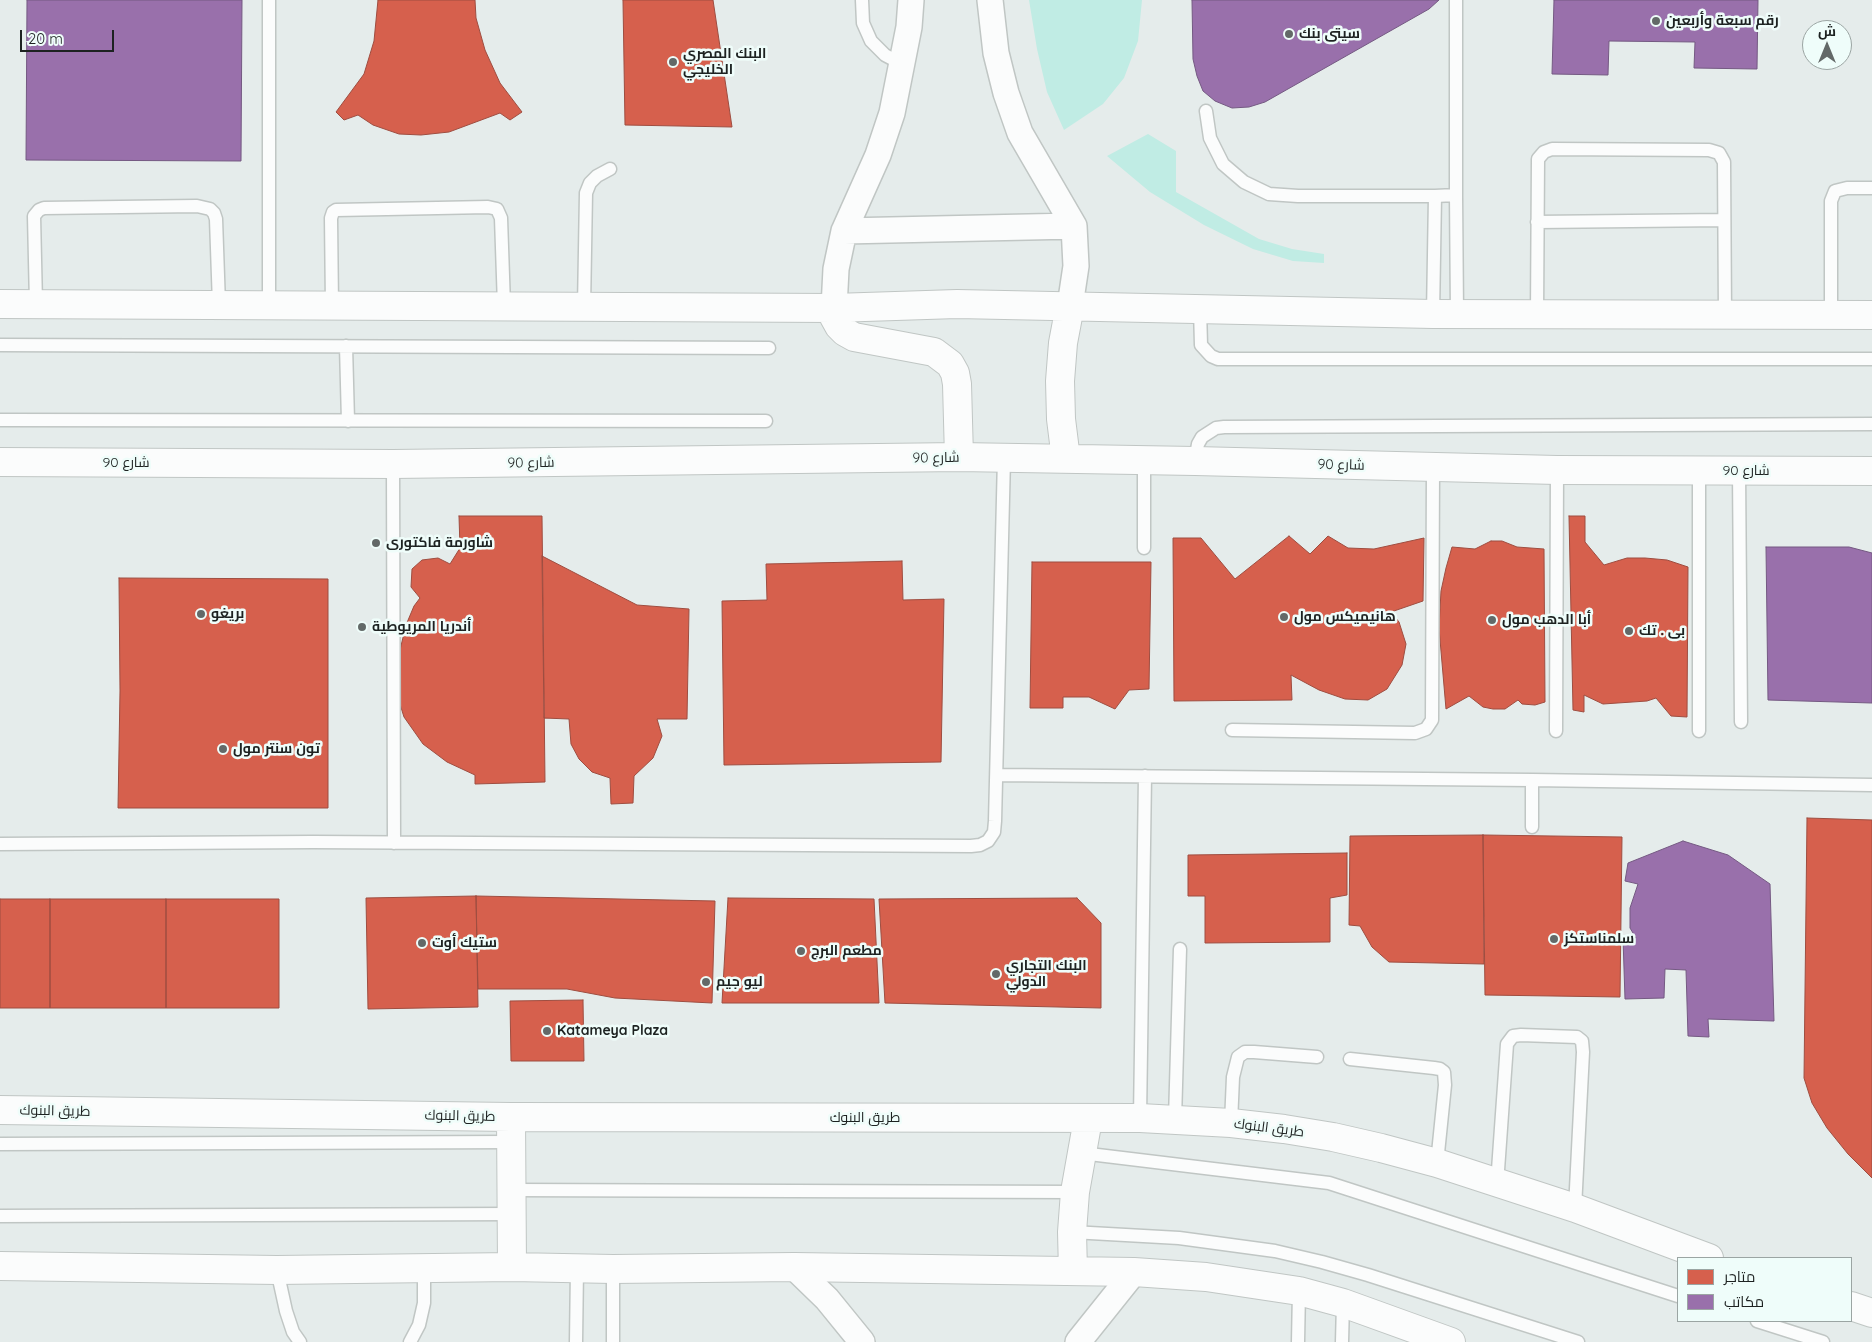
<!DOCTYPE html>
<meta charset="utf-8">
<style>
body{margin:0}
#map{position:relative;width:1872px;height:1342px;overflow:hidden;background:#e5eceb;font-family:Quicksand,Cairo,sans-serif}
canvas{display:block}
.legend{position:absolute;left:1677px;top:1257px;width:175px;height:65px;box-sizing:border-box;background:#effdfa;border:1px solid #9ba5a3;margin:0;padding:6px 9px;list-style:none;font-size:15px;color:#1d2221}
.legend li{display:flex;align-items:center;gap:10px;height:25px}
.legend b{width:25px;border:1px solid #9ba5a3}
.north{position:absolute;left:1802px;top:20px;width:50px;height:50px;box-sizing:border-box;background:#effdfa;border:1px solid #9ba5a3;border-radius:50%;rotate:0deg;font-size:14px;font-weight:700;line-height:20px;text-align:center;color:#1d2221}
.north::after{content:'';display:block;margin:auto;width:18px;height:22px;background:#636968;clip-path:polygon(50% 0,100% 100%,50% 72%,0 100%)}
.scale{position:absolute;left:20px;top:30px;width:94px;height:22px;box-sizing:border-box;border:2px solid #1d2221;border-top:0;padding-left:6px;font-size:15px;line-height:18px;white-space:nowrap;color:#1d2221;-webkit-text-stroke:4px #effdfa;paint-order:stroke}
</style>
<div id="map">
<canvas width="1872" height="1342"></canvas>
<ul class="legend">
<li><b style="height:14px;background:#d6604d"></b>متاجر</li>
<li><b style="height:14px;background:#9970ab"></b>مكاتب</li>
</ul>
<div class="north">ش</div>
<div class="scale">20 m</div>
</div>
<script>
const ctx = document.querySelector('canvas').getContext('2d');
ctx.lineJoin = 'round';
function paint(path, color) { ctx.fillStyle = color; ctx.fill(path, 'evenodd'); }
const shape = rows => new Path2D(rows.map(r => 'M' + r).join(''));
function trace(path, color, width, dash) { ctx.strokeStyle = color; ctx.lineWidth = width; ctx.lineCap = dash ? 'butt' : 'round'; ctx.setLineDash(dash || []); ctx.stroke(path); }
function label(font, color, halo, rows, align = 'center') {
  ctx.font = font + ' Quicksand,Cairo,sans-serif'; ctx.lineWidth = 5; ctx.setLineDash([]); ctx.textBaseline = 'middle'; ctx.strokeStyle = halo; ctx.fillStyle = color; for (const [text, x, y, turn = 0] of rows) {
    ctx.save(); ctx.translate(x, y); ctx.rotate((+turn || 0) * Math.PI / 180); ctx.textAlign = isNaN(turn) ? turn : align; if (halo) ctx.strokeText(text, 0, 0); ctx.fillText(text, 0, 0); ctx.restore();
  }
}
paint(shape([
 [1029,0,1142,0,1138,41,1124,78,1103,104,1064,130,1047,92,1037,49],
 [1148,134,1176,151,1176,192,1259,239,1292,249,1324,254,1324,263,1293,261,1253,249,1204,225,1150,192,1107,156]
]), '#c0ece4');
const shops = shape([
 [378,0,475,0,476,18,485,50,500,83,522,112,510,120,500,113,449,132,421,135,399,134,373,125,358,115,344,120,336,112,364,74,374,41,378,0],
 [623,0,713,0,732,127,625,125,623,0],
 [459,516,542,516,545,782,475,784,475,775,447,762,423,744,404,717,398,698,398,673,400,650,406,625,414,606,420,598,411,587,412,569,422,560,438,558,450,564,460,548,459,516],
 [1569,516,1585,516,1585,542,1604,565,1627,558,1645,558,1667,560,1688,567,1687,717,1671,716,1656,698,1647,701,1603,704,1584,695,1584,712,1573,710,1569,516],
 [1289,536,1310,554,1328,536,1348,548,1374,549,1424,538,1423,601,1391,612,1399,622,1406,644,1402,665,1387,689,1368,700,1345,699,1319,690,1291,675,1292,700,1174,701,1173,538,1201,538,1235,579,1289,536],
 [1491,541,1502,541,1517,547,1544,549,1545,702,1535,705,1522,704,1518,700,1505,709,1493,709,1483,707,1469,696,1446,709,1439,628,1441,591,1446,568,1452,547,1475,549,1491,541],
 [542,556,637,605,689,609,687,719,657,719,662,736,653,758,634,776,633,803,611,804,610,778,592,772,579,759,571,744,569,719,544,718,542,556],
 [902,561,903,600,944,599,941,762,724,765,722,601,767,600,766,564,902,561],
 [1032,562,1151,562,1149,689,1129,690,1115,709,1089,697,1063,697,1063,708,1030,708,1032,562],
 [119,578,328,579,328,808,118,808,120,691,119,578],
 [1807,818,1872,820,1872,1178,1848,1154,1827,1128,1812,1103,1804,1078,1807,818],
 [1483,835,1484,964,1389,962,1372,947,1360,926,1349,925,1350,836,1483,835],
 [1483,835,1622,837,1620,997,1485,995,1483,835],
 [1347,853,1347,895,1330,898,1330,942,1205,943,1205,896,1188,896,1188,855,1347,853],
 [476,896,478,1007,368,1009,366,898,476,896],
 [476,896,715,901,712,1003,615,998,567,989,478,989,476,896],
 [728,898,874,899,879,1003,722,1003,728,898],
 [1077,898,1101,923,1101,1008,885,1003,879,899,1077,898],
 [0,899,50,899,50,1008,0,1008,0,899],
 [50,899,166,899,166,1008,50,1008,50,899],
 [166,899,279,899,279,1008,166,1008,166,899],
 [583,1000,584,1061,511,1061,510,1001,583,1000]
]);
paint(shops, '#d6604d');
trace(shops, '#9e4d40', 1);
const offices = shape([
 [27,0,242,0,241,161,26,160,27,0],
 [1192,0,1439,0,1429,9,1265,102,1249,107,1232,108,1215,101,1203,91,1197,76,1193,59,1192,0],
 [1554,0,1758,0,1757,69,1694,68,1695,42,1609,41,1608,75,1552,74,1554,0],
 [1766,547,1849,547,1872,553,1872,703,1768,700,1766,547],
 [1683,841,1728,855,1770,884,1774,1021,1708,1019,1709,1037,1688,1036,1686,970,1665,969,1664,998,1625,999,1623,938,1636,938,1630,928,1630,908,1638,884,1625,881,1628,863,1683,841]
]);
paint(offices, '#9970ab');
trace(offices, '#745982', 1);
const service = shape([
 [269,0,269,305],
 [862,0,863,23,871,41,885,55,902,64],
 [1456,0,1456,195],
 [1206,111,1210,138,1223,164,1244,182,1269,194,1298,196,1435,196],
 [1537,222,1724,220],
 [36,304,34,216,39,210,44,208,197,206,210,209,214,213,216,219,219,305],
 [332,306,331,218,333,212,336,210,488,207,497,209,501,218,504,306],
 [584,307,586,193,590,183,597,176,610,169],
 [1200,309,1201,345,1211,356,1218,359,1872,359],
 [1433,314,1435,196,1456,195,1457,314],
 [1537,314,1538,159,1544,152,1552,149,1709,150,1719,153,1724,162,1725,314],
 [1831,314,1831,201,1835,191,1847,188,1872,188],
 [0,345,769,348],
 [346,346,348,421],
 [0,420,766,421],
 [1195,461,1198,444,1202,437,1216,428,1224,427,1872,424],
 [393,464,394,843],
 [1739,471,1741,722],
 [1144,548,1144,460],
 [1232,730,1415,733,1426,729,1432,720,1433,467],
 [1556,731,1557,470],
 [1699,731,1699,471],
 [997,775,1532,780,1872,785],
 [1532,827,1532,780],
 [0,844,313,842,971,846,980,845,988,841,994,832,995,821,1004,458],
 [1350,1059,1434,1068,1440,1069,1444,1072,1445,1085,1437,1163],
 [1140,1118,1145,776],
 [1175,1119,1180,949],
 [1231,1123,1233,1077,1238,1057,1245,1052,1254,1052,1317,1057],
 [0,1144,511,1142],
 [1081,1153,1329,1183,1678,1296],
 [1497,1184,1507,1044,1513,1036,1521,1035,1577,1037,1582,1041,1583,1052,1575,1208],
 [512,1190,1075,1192],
 [0,1216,512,1214],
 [1072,1232,1179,1238,1275,1251,1322,1262,1368,1275,1578,1342],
 [277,1270,286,1311,293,1332,300,1342],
 [1757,1321,1823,1342],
 [410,1342,419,1325,424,1303,424,1268],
 [576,1342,577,1268],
 [613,1342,613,1269],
 [1298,1342,1299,1291],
 [1342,1342,1343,1303]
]);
const minor = shape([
 [990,0,996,53,1006,93,1020,133,1074,226,1076,266,1070,306],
 [844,231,1074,226],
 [834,308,836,269,844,231,878,155,892,113,909,27,911,0],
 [794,1267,827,1299,862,1342],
 [1078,1342,1134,1272]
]);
const tertiary = shape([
 [0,304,834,308,957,304,1433,314,1872,315],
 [834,308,834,317,839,326,845,332,854,337,934,352,950,364,955,373,957,384,959,457],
 [1066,459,1061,419,1060,381,1063,343,1070,306],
 [0,462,393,464,959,457,1195,461,1557,470,1872,471],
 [0,1110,511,1117,1140,1118,1231,1123,1284,1129,1333,1137,1381,1148,1437,1163,1575,1208,1709,1258],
 [511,1117,512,1267],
 [0,1266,277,1270,512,1267,613,1269,794,1267,1134,1272,1206,1277,1299,1291,1343,1303,1451,1342],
 [1073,1271,1072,1232,1075,1192,1088,1119],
 [1851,1306,1872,1313]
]);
trace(service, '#c0c6c4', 15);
trace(minor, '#c0c6c4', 28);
trace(tertiary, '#c0c6c4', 30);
trace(service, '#fbfcfc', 12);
trace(minor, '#fbfcfc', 25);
trace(tertiary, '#fbfcfc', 28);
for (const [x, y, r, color] of [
 [1656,21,5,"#636968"],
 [1289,34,5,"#636968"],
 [673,62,5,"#636968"],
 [376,543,5,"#636968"],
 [201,614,5,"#636968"],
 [1284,617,5,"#636968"],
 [1492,620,5,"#636968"],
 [362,627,5,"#636968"],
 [1629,631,5,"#636968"],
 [223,749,5,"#636968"],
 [1554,939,5,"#636968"],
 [422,943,5,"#636968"],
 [801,951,5,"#636968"],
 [996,974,5,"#636968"],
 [706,982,5,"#636968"],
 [547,1031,5,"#636968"]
]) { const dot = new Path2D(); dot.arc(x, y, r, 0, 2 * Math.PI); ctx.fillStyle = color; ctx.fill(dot); trace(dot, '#effdfa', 2); }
label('bold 14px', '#1d2221', '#effdfa', [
 ["رقم سبعة وأربعين",1666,21],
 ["سيتى بنك",1299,34],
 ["البنك المصري",683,54],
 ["الخليجي",683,70],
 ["شاورمة فاكتورى",386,543],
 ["بريغو",211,614],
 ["هانيميكس مول",1294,617],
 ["أبا الدهب مول",1502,620],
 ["أندريا المريوطية",372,627],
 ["بى . تك",1639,631],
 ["تون سنتر مول",233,749],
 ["سلمناستكز",1564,939],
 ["ستيك أوت",432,943],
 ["مطعم البرج",811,951],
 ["البنك التجاري",1006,966],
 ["الدولي",1006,982],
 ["ليو جيم",716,982],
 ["Katameya Plaza",557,1031]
], 'left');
label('14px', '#1d2221', '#effdfa', [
 ["شارع 90",936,458,-1],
 ["شارع 90",126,463],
 ["شارع 90",531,463,-1],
 ["شارع 90",1341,465,1],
 ["شارع 90",1746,471],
 ["طريق البنوك",55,1111,1],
 ["طريق البنوك",460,1116,1],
 ["طريق البنوك",865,1118],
 ["طريق البنوك",1269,1128,7]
]);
</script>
